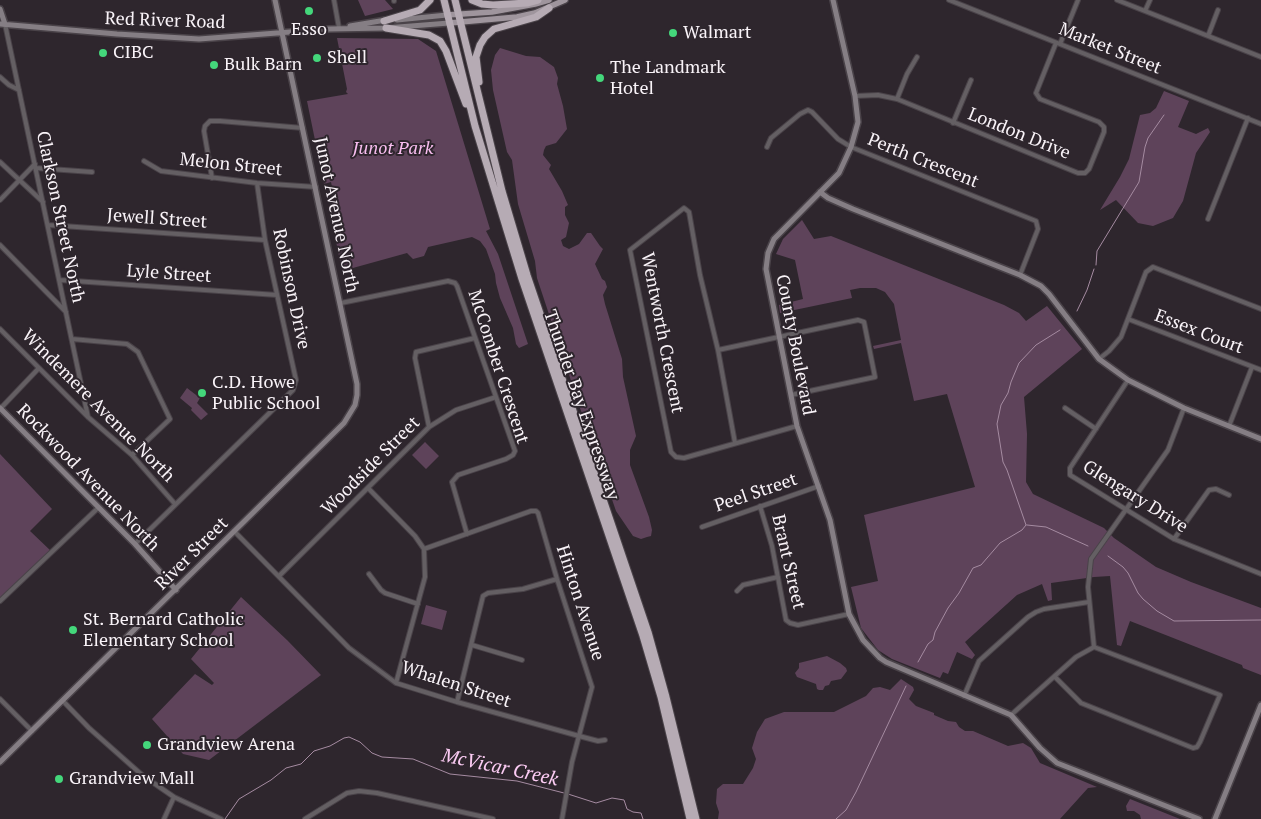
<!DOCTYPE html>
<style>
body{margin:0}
canvas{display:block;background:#2e262d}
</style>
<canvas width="1261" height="819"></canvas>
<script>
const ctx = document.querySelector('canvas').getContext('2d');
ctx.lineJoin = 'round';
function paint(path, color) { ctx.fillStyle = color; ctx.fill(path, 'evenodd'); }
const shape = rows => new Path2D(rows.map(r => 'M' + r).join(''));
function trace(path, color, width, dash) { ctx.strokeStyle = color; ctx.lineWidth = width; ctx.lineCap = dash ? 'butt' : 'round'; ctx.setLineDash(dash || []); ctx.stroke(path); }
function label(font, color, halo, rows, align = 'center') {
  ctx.font = font + ' "PT Serif",serif'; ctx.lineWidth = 4; ctx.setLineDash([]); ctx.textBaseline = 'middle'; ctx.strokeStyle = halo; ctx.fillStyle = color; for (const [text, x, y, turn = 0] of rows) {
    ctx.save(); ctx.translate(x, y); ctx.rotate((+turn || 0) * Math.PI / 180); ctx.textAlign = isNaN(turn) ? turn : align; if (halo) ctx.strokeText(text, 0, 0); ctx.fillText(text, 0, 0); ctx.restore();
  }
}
paint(shape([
 [358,0,385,0,393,9,365,16],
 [337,38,418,39,436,51,490,229,486,231,498,254,528,344,519,348,516,344,513,328,500,298,496,283,495,274,486,249,480,241,472,237,428,247,424,256,413,259,407,253,342,271,336,241,343,238,331,182,324,184,307,101,348,94,346,92,347,89],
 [500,48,526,56,540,57,554,67,558,78,557,84,563,106,567,129,556,143,546,146,544,150,543,155,551,165,549,169,562,191,568,205,565,207,565,215,569,223,566,237,561,240,563,246,569,249,579,244,587,233,591,233,600,246,603,249,595,264,602,279,605,281,607,287,603,295,605,304,622,359,623,377,636,436,630,450,630,465,649,517,652,530,651,536,647,537,641,539,633,536,616,511,606,482,606,471,594,435,581,411,537,278,535,261,518,204,512,160,507,152,493,90,491,70,495,55],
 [1164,91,1189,101,1178,127,1196,134,1208,128,1210,132,1196,153,1183,201,1173,218,1153,226,1138,223,1116,200,1100,210,1120,177,1129,159,1140,115,1150,113,1156,108],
 [802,220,814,239,831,236,1004,305,1019,313,1026,321,1047,306,1082,349,1024,397,1027,434,1026,482,1033,494,1104,528,1114,538,1156,567,1191,582,1261,608,1261,675,1243,668,1242,665,1130,621,1121,646,1117,645,1110,576,1094,577,1051,583,1052,600,1048,601,1042,584,1017,595,965,642,975,655,972,659,957,652,948,674,943,672,940,678,892,659,878,650,861,628,851,587,878,581,864,515,975,487,947,394,914,401,901,343,874,349,873,346,901,340,894,304,885,292,876,288,860,288,850,290,852,298,780,313,779,305,803,299,795,260,776,254,783,239],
 [187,388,200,398,197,403,208,414,201,420,191,410,192,408,180,398],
 [425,442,439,456,426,469,412,455],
 [0,454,52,509,30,531,52,552,1,599,0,598],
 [241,597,287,640,321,675,209,760,183,754,152,719,195,674,212,685,214,683,191,659],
 [426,605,447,611,442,630,421,624],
 [827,656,840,663,846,668,847,671,841,679,831,681,829,685,825,686,823,690,819,690,817,689,816,684,797,677,795,673,799,668,799,663],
 [901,679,913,687,914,690,909,699,916,706,934,713,934,715,948,721,956,722,959,727,965,731,973,731,1008,746,1023,743,1031,748,1040,763,1097,787,1088,788,1060,819,718,819,719,812,716,803,717,789,723,784,743,784,753,768,756,759,752,748,757,732,765,719,784,712,834,712,866,696,873,688,880,687,890,690],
 [1130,799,1180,819,1141,819,1140,815,1134,811,1127,811,1126,806]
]), '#5e435a');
trace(shape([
 [1096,265,1097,251,1139,182,1145,147,1148,138,1164,115],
 [1077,311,1087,290,1094,269],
 [1026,525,1007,470,1003,462,997,424,1001,405,1008,393,1011,382,1019,363,1036,345,1060,330],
 [1027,525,1046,527,1088,546],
 [1108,556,1123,567,1128,573,1138,593,1143,599,1157,611,1174,621,1261,620],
 [918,662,928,644,933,640,935,632,948,608,959,593,973,568,981,565,1000,543,1022,530,1026,525],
 [568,794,596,803,612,798,624,800,627,809,633,812,641,813,643,819],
 [225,819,239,799,271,780,286,768,301,764,314,751,330,746,344,738,349,737,360,742,372,753,382,757,413,759,450,774,517,781,564,793],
 [836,819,846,810,856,792,906,686]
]), '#a58ba1', 1);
const street = shape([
 [334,0,339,28],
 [394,0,394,1],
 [949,0,1261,124],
 [1117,0,1261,57],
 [1145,11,1150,0],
 [5,24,88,417],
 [1208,36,1218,10],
 [1060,44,1078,0],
 [0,77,9,85,19,90],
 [855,96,878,95,897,99,1078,173,1085,173,1089,169,1104,132,1104,127,1099,122,1040,99,1036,93,1056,43],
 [897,99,907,74,917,57],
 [953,123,971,80],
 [767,147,771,138,800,114,808,110,812,112,838,139,851,147,1036,221,1038,229,1020,275],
 [144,161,161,171,257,183,316,187],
 [0,162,43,202],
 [36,168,92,172],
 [212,178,204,131,205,126,210,121,220,121,303,128],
 [0,200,35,164],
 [1208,219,1248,118],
 [48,225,265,240],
 [0,245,66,312],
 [60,280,277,295],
 [341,303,448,281,455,283,457,286,515,451,513,455,506,459,458,475,452,482,467,534],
 [1128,319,1261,370],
 [0,329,88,417,132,455,175,504],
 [72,339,127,344,138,352,170,419,132,455],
 [718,350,858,320,864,322,875,377,791,395],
 [1099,359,1109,351,1121,337,1146,272,1153,267,1261,309],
 [1128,380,1070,468,1070,475,1174,539,1261,574],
 [1065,408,1096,429],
 [0,409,39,368],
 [1229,426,1252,367],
 [429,427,415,358,416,352,475,338],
 [735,443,718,350,700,275,689,212,684,208,630,250,671,452,676,457,684,458,797,426],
 [368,488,415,536,424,549,425,577,396,683],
 [760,506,772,546,786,620,790,623,798,625,849,614],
 [702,527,819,486],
 [234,531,349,648,396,683,457,702,579,736,598,741,605,740],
 [1174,539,1209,490,1216,489,1229,495],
 [135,544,293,390,296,380,265,240,257,183],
 [424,549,531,511,536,511,538,513,557,579,592,687,572,762,562,819],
 [369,574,381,590,385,593,418,604],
 [279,576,429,427,456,410,496,397],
 [737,591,743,585,778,577],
 [0,601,98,508],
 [472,645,522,660],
 [1094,647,1088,587,1091,559,1168,450,1184,408],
 [964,696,979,661,1028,617,1036,612,1044,609,1089,602],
 [0,699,32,731],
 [63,701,89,728,142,775,174,797,221,819],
 [457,702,483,596,488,593,523,589,557,579],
 [1011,715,1076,657,1094,647,1220,695,1200,742,1197,747,1193,748,1081,703,1055,677],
 [164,819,174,797],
 [305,819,347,793,359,791,377,793,493,819]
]);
const secondary = shape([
 [833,0,855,96,858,122,851,147,839,173,774,239,768,253,766,269,797,426,830,520,849,614,863,640,880,658,886,662,1011,715,1040,748,1057,763,1199,819],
 [0,9,5,24],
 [397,20,447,15],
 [0,24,117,34,199,39,329,29,386,28,449,23],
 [350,26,386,20],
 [820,192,828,198,853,209,1020,275,1041,286,1049,294,1099,359,1128,380,1184,408,1261,439],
 [0,408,135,544,176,590],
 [0,762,344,423,355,405,357,395,357,384,275,0],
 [1215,819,1261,705]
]);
const primary = shape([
 [447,15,492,12,535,4,549,0],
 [449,23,517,17,535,13,565,0]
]);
const highway = shape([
 [444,0,475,126,522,279,643,636,661,697,690,819],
 [455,0,502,191,527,275,648,632,666,697,696,819],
 [472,0,482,4,493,5,527,3,538,0],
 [384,21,420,10,430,0],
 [386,28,429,35,440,41,446,51,466,104],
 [479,82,476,57,480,45,485,37,494,29,536,17,549,8]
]);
trace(street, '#4a4349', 6);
trace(secondary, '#4a4349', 8);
trace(primary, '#4a4349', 8);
trace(highway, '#4a4349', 9);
trace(street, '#645f63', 4);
trace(secondary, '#857e84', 5);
trace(primary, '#9f959d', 5.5);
trace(highway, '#b6abb4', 7);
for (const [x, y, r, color] of [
 [309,11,5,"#44d77b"],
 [673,33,5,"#44d77b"],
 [103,53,5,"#44d77b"],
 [317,58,5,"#44d77b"],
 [214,65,5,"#44d77b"],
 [600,78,5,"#44d77b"],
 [202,393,5,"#44d77b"],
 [73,630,5,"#44d77b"],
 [147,745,5,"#44d77b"],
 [59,779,5,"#44d77b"]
]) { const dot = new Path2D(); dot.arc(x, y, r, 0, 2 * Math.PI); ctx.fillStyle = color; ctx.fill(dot); trace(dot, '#2e262d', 2); }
label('18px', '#f9f3f8', '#2e262d', [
 ["Red River Road",165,21,2],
 ["Market Street",1110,49,22],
 ["London Drive",1019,134,22],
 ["Perth Crescent",923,161,22],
 ["Melon Street",231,165,6],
 ["Junot Avenue North",336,215,78],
 ["Clarkson Street North",60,217,78],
 ["Jewell Street",157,219,4],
 ["Lyle Street",169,274,4],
 ["Robinson Drive",291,289,78],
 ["Essex Court",1199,332,21],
 ["Wentworth Crescent",662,333,79],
 ["County Boulevard",795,345,79],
 ["McComber Crescent",498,367,72],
 ["Thunder Bay Expressway",581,405,71],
 ["Windemere Avenue North",98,406,45],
 ["Woodside Street",371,466,-45],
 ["Rockwood Avenue North",88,478,46],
 ["Peel Street",756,493,-19],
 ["Glengary Drive",1135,497,32],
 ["River Street",192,554,-45],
 ["Brant Street",788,562,77],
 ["Hinton Avenue",580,603,72],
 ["Whalen Street",456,685,18]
]);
label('18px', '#f9f3f8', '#2e262d', [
 ["Esso",309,30,"center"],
 ["Walmart",683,33],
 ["CIBC",113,53],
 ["Shell",327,58],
 ["Bulk Barn",224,65],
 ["The Landmark",610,68],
 ["Hotel",610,89],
 ["C.D. Howe",212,383],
 ["Public School",212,404],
 ["St. Bernard Catholic",83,620],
 ["Elementary School",83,641],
 ["Grandview Arena",157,745],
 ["Grandview Mall",69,779]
], 'left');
label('italic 18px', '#f9bef0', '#2e262d', [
 ["Junot Park",393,149]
]);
label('italic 19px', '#fcccf4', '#2e262d', [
 ["McVicar Creek",500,768,12]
]);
</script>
